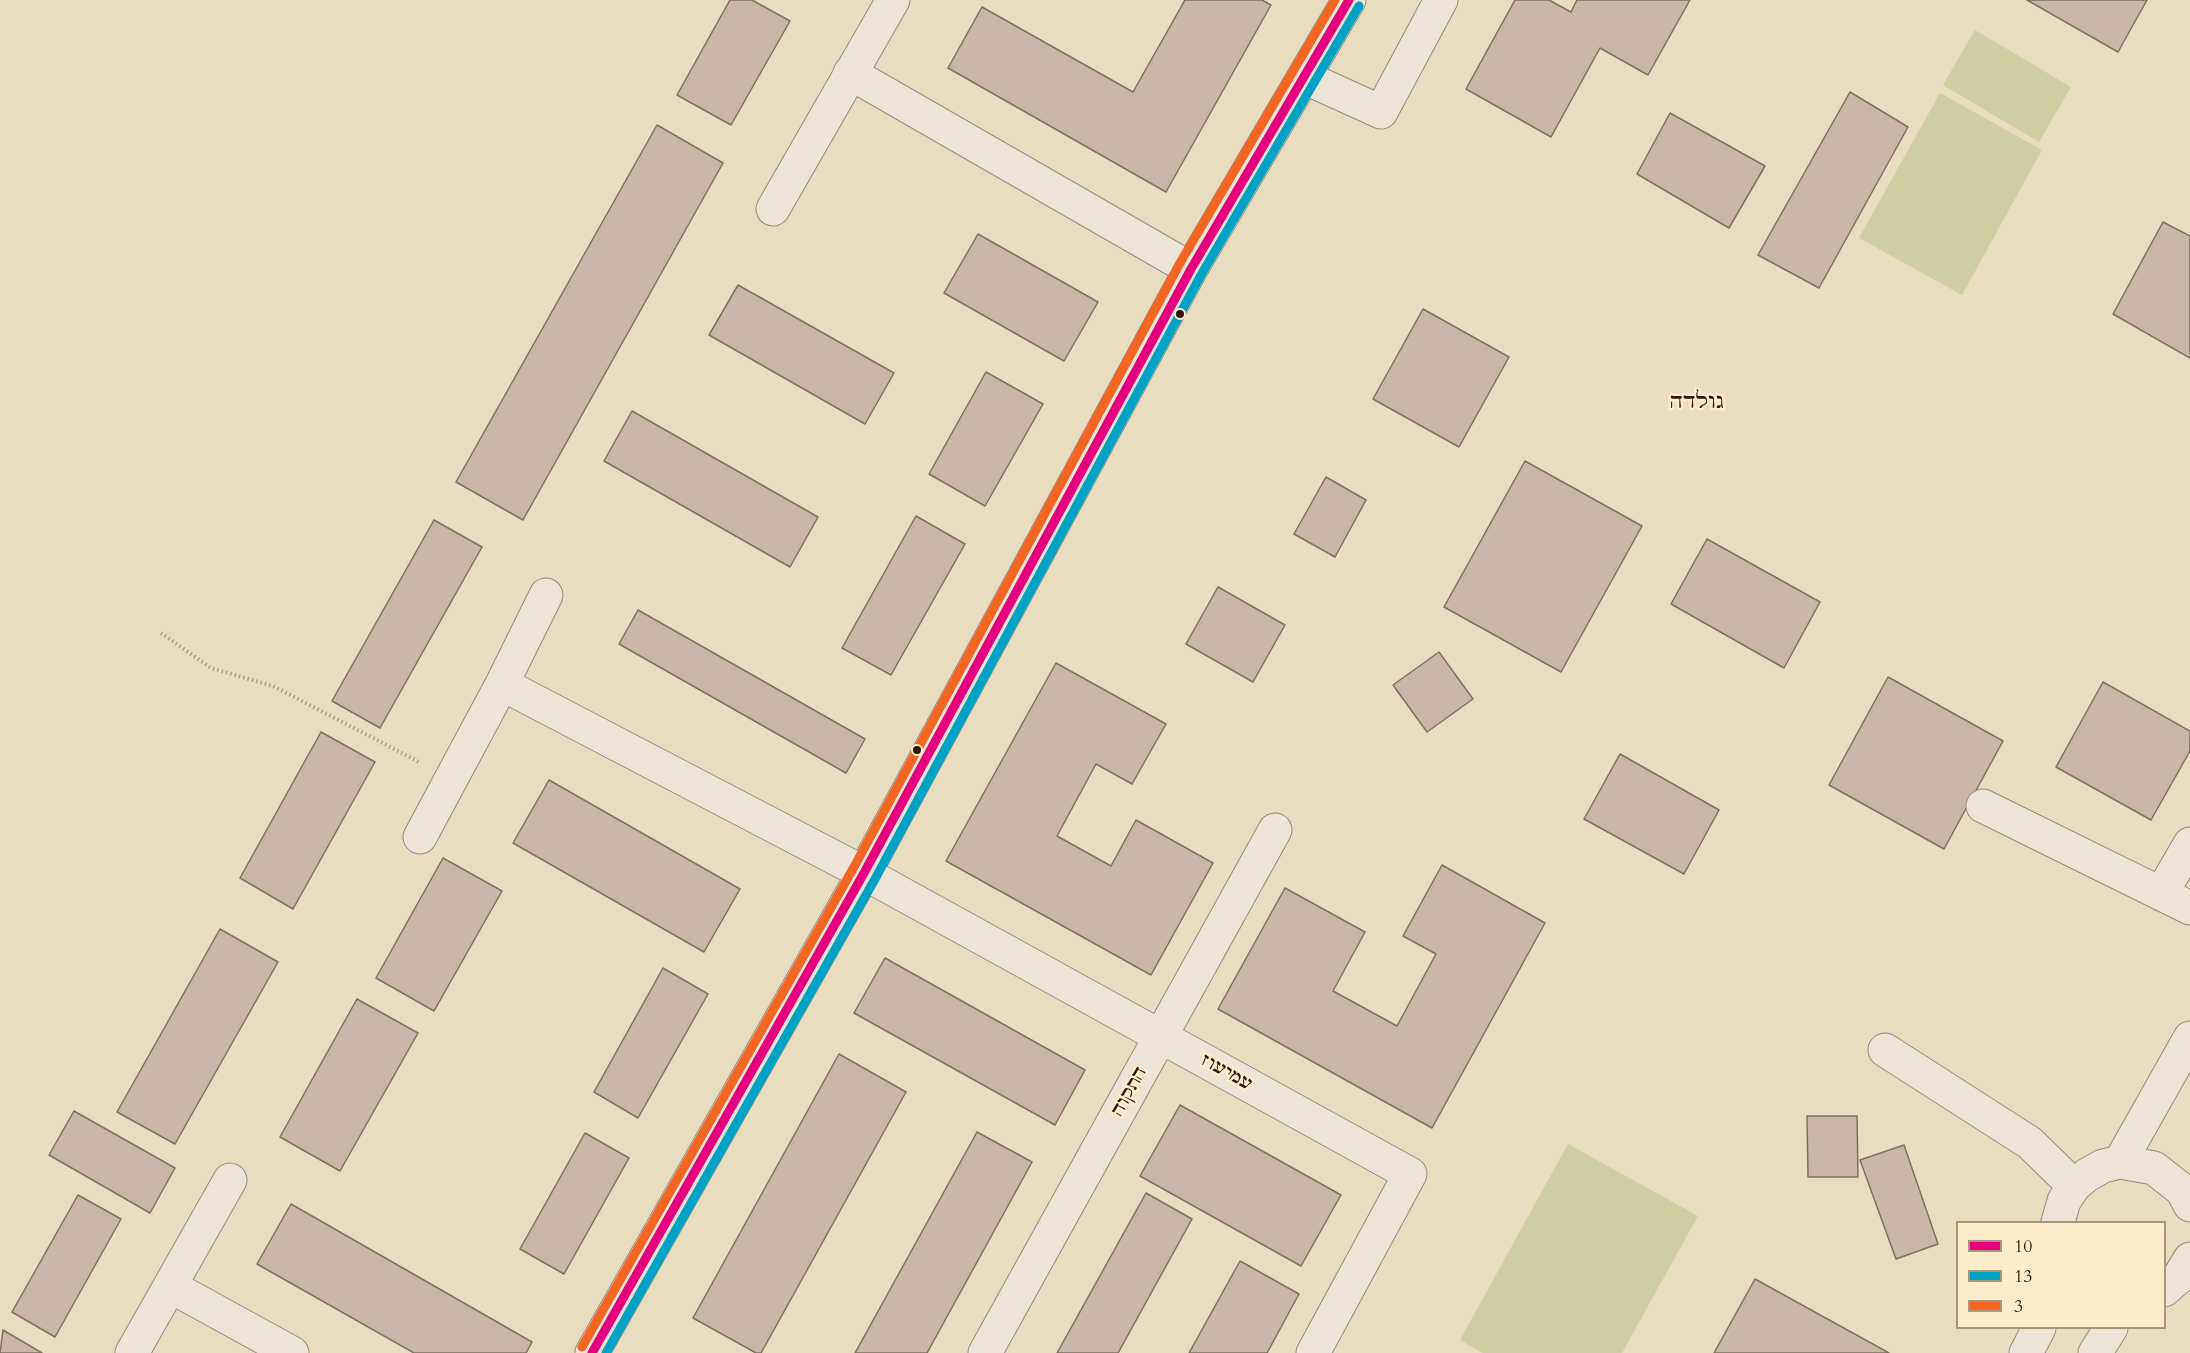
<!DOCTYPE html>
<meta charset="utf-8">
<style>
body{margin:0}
#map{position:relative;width:2190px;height:1353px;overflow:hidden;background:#e8dcc1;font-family:Cardo,serif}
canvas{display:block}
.legend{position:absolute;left:1956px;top:1221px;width:210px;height:108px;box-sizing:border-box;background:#fbeccc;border:2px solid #ab967c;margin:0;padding:8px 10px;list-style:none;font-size:18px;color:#321405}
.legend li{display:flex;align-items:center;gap:12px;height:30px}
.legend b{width:30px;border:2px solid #ab967c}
</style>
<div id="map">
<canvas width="2190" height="1353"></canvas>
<ul class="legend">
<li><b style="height:8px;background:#e5007d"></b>10</li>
<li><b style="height:8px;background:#02a2c4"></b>13</li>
<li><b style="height:8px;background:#f26522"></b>3</li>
</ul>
</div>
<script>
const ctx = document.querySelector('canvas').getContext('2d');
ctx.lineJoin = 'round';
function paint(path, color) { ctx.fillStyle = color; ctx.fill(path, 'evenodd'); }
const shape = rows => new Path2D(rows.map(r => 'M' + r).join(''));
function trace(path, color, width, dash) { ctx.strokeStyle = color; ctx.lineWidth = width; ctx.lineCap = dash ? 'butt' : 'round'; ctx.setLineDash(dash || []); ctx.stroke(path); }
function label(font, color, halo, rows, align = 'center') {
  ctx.font = font + ' Cardo,"Frank Ruhl Libre",serif'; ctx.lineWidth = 5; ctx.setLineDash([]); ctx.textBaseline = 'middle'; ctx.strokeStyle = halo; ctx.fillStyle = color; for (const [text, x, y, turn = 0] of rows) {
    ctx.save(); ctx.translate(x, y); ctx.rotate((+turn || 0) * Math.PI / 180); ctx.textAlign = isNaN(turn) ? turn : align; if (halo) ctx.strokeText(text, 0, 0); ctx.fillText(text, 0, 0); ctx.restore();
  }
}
paint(shape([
 [1975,30,2071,87,2039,142,1943,85],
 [1940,93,2042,150,1962,295,1859,238],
 [1568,1144,1698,1216,1622,1353,1483,1353,1460,1340]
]), '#cfcfa4');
const building = shape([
 [730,0,752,0,790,21,731,125,677,95,730,0],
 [1185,0,1262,0,1271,5,1166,192,948,68,982,7,1133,92,1185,0],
 [1515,0,1549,0,1571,12,1577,0,1690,0,1648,75,1600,48,1551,137,1466,89,1515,0],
 [2027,0,2147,0,2118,52,2027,0],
 [1850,92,1908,127,1819,288,1758,255,1850,92],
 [1670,113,1765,166,1729,228,1637,174,1670,113],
 [657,125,723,163,523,520,456,482,657,125],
 [2163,222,2190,236,2190,358,2113,314,2163,222],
 [978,234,1098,302,1064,361,944,293,978,234],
 [738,285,894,373,865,424,709,335,738,285],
 [1423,309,1509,357,1459,447,1373,399,1423,309],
 [986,372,1043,404,985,506,929,474,986,372],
 [632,411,818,517,790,567,604,461,632,411],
 [1525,461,1642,526,1561,672,1444,607,1525,461],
 [1326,477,1366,500,1335,557,1294,534,1326,477],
 [916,516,965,544,891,675,842,648,916,516],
 [434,520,482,547,380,728,332,701,434,520],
 [1707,539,1820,602,1784,668,1671,604,1707,539],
 [1218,587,1285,625,1253,682,1186,644,1218,587],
 [638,610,865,739,846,773,619,644,638,610],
 [1439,652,1473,699,1427,732,1393,685,1439,652],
 [1056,663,1166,724,1132,784,1096,764,1057,836,1111,866,1136,820,1213,863,1151,975,946,861,1056,663],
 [1888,677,2003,741,1944,849,1829,785,1888,677],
 [2103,682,2190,731,2190,751,2151,820,2056,767,2103,682],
 [321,732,375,762,293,909,240,878,321,732],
 [1620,754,1719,810,1684,874,1584,819,1620,754],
 [549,780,740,889,704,952,513,843,549,780],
 [443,858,502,891,434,1011,376,978,443,858],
 [1442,865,1545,923,1432,1128,1218,1009,1285,888,1365,932,1333,991,1397,1026,1436,954,1403,936,1442,865],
 [220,929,278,962,175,1144,117,1112,220,929],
 [885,958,1085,1070,1055,1125,854,1013,885,958],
 [663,968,708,994,638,1118,594,1092,663,968],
 [357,999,418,1033,340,1171,280,1137,357,999],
 [839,1054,906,1092,761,1353,756,1353,693,1318,839,1054],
 [1180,1105,1341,1195,1301,1266,1140,1176,1180,1105],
 [74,1111,175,1168,150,1213,49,1155,74,1111],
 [1807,1116,1857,1116,1858,1177,1808,1177,1807,1116],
 [977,1132,1032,1162,927,1353,855,1353,977,1132],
 [585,1133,629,1158,564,1274,520,1249,585,1133],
 [1904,1145,1938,1244,1896,1259,1860,1160,1904,1145],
 [1146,1193,1192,1219,1118,1353,1057,1353,1146,1193],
 [78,1195,121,1219,55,1337,12,1312,78,1195],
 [291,1204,532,1342,526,1353,414,1353,257,1264,291,1204],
 [1240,1261,1299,1294,1267,1353,1189,1353,1240,1261],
 [1755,1279,1889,1353,1714,1353,1755,1279],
 [3,1330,42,1353,0,1353,3,1330]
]);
paint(building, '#cab6a8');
trace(building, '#7c7162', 1.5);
const minor = shape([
 [850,73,1191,269],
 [1306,78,1381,112,1441,0],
 [773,209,893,0],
 [502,684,864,873,1410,1174,1313,1353],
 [1983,806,2190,908],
 [420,837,502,684,546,595],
 [2161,894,2190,844],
 [1885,1050,2030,1143,2074,1186],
 [170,1286,292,1353],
 [132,1353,230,1180],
 [592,1353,864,873,1191,269,1349,0],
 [985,1353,1275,830]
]);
const tertiary = shape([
 [2120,1162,2190,1038],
 [2058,1222,2064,1201,2074,1186,2087,1175,2103,1166,2120,1162,2154,1168,2182,1190,2190,1205],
 [2164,1290,2179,1277,2190,1259],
 [2026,1353,2039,1328],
 [2095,1353,2111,1328]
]);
trace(minor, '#968b7b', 35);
trace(tertiary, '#968b7b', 35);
trace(shape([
 [161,633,211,668,273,686,421,763]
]), '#a79f93', 4, [1.5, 3]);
trace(minor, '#ebe4d7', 33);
trace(tertiary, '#ebe4d7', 33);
trace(shape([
 [592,1353,864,873,1191,269,1349,0]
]), '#e5007d', 9);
trace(shape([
 [606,1353,875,879,1201,275,1359,6]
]), '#02a2c4', 9);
trace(shape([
 [582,1347,854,867,1180,263,1335,0]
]), '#f26522', 9);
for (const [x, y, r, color] of [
 [1180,314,5,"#321405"],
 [917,750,5,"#321405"]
]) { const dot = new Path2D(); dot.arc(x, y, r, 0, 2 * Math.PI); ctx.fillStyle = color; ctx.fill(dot); trace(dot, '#fbeccc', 2); }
label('18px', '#321405', '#fbeccc', [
 ["עמיעוז",1226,1073,29],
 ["התקוה",1130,1092,-61]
]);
label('20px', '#321405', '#fbeccc', [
 ["גולדה",1697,403]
]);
</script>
